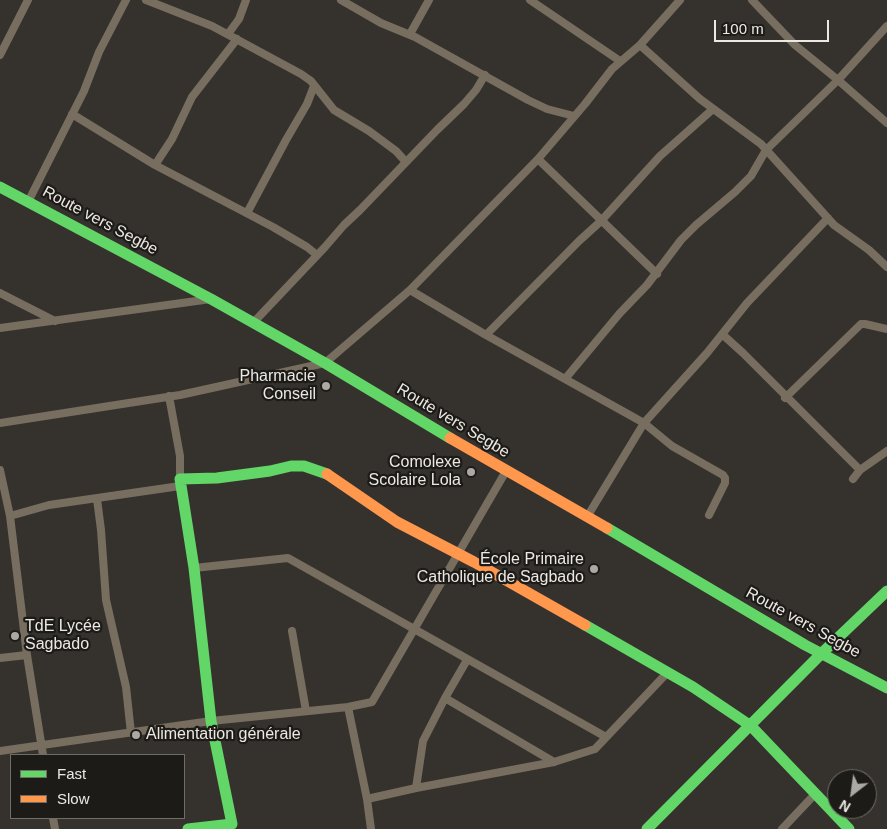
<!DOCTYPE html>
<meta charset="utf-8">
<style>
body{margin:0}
#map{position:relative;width:887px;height:829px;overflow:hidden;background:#35322e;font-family:Arial,sans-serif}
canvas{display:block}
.legend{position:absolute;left:10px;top:754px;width:175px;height:65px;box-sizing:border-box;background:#1d1b17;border:1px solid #706d69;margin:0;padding:6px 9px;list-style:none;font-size:15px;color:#ece8e3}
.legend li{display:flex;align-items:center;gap:10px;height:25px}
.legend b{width:25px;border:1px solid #706d69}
.north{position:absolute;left:827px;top:769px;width:50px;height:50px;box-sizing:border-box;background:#1d1b17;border:1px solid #706d69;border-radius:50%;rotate:210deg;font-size:14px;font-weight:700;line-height:20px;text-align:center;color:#ece8e3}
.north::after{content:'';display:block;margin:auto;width:18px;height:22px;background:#aca8a4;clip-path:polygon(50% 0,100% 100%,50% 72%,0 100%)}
.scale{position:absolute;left:714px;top:20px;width:115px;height:22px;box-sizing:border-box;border:2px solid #ece8e3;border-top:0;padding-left:6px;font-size:15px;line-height:18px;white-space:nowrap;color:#ece8e3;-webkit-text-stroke:4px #1d1b17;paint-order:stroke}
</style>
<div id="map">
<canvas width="887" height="829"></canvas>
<ul class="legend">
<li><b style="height:6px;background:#63d668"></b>Fast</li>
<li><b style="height:6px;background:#ff974d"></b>Slow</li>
</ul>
<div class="north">N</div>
<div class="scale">100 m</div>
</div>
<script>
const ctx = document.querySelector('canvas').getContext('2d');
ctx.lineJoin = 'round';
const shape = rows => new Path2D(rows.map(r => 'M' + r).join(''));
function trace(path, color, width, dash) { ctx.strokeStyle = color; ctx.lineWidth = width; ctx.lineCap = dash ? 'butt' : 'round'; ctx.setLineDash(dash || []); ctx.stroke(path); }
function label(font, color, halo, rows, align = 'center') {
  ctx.font = font + ' Arial,sans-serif'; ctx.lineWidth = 4.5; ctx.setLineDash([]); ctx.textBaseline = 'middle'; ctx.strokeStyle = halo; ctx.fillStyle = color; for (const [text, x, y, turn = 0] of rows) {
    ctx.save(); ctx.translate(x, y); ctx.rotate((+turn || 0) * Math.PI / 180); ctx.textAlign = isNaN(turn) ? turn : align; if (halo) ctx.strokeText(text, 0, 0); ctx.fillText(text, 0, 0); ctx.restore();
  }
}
trace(shape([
 [146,0,212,26,301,74,311,81,334,110,369,131,396,151,406,162],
 [341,0,381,23,415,37,528,100,547,109,574,116],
 [530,0,620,61],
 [752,0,795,45,838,80,887,123],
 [228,34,239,19,246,0],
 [410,34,429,0],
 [640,45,700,99,761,144,834,225,869,250,887,267],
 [0,55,28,0],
 [72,114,155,165,273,227,307,247,317,255],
 [538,159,657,274],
 [155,165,172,139,192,97,237,39],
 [28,202,84,91,99,52,126,0],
 [247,213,286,140,307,104,314,86],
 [410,290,486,335,644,423,672,446,723,475,725,478,725,483,709,515],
 [0,293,55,321],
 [253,323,325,247,344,225,360,210,437,130,464,104,476,90,485,75],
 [0,328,211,299],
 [722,334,743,353,860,470],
 [486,335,579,241,601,221,660,156,713,109],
 [565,379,620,313,647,285,681,240,696,225,735,192,751,176,766,150,838,80,887,26],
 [169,396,180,456,180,479],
 [785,398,861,324,865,324,887,329],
 [0,423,180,395,325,363,410,290,538,159,585,104,612,69,640,45,680,0],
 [0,470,10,516,27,655,43,755],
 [853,479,860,470,887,451],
 [97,499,101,530,106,600,126,687,131,733],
 [10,516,49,505,180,486],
 [587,517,644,423,707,353,747,303,828,218],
 [194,568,288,558,606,737],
 [292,631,306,711],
 [0,658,27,655],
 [445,698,554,762],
 [348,707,367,799,371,829],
 [0,751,211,721,348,707,372,702,506,471],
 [416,788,423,741,445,698,467,660],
 [367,799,416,788,554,762,595,749,667,673],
 [53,818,55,829],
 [782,829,816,793]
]), '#786e5f', 8);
trace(shape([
 [0,187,211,299,325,363,450,438],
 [607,528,805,645,887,688],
 [585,625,693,687,751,726,849,829],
 [188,829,232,824,211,721,194,568,180,479,217,478,270,471,291,466,304,466,327,474],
 [647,829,822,653,887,591]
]), '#63d668', 11);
trace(shape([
 [450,438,607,528],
 [327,474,397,522,474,562,585,625]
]), '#ff974d', 11);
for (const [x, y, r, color] of [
 [326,386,5,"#aca8a4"],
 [471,472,5,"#aca8a4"],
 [594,569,5,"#aca8a4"],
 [15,636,5,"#aca8a4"],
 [136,735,5,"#aca8a4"]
]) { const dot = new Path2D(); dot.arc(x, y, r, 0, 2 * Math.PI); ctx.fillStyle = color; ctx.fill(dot); trace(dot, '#1d1b17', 2); }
label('16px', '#ece8e3', '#1d1b17', [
 ["Route vers Segbe",100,221,28],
 ["Route vers Segbe",453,421,31],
 ["Route vers Segbe",803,623,29]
]);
label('16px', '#ece8e3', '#1d1b17', [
 ["Pharmacie",316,377],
 ["Conseil",316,395],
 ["Comolexe",461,463],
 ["Scolaire Lola",461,481],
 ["École Primaire",584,560],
 ["Catholique de Sagbado",584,578],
 ["TdE Lycée",25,627,"left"],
 ["Sagbado",25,645,"left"],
 ["Alimentation générale",146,735,"left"]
], 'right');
</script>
